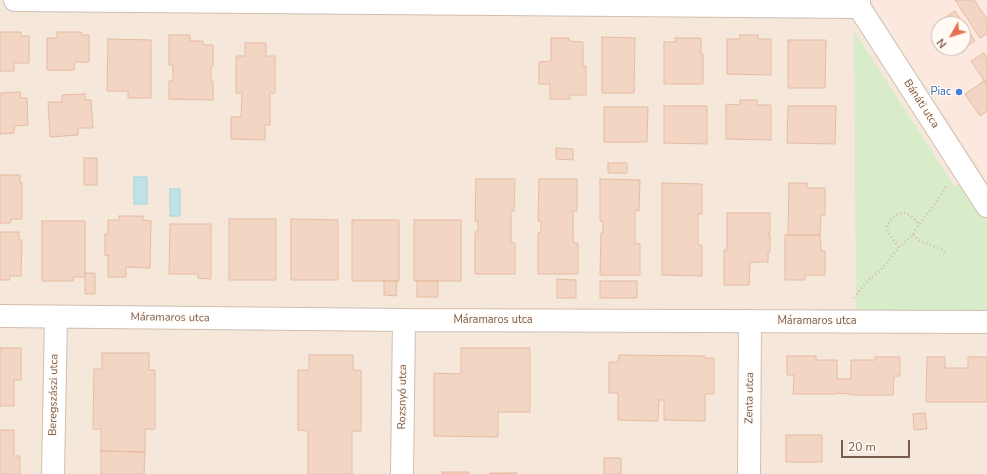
<!DOCTYPE html>
<meta charset="utf-8">
<style>
body{margin:0}
#map{position:relative;width:987px;height:474px;overflow:hidden;background:#fdf6ec;font-family:"Nunito Sans",sans-serif}
canvas{display:block}
.north{position:absolute;left:931px;top:16px;width:40px;height:40px;box-sizing:border-box;background:#fffaf3;border:1px solid #cabbb1;border-radius:50%;rotate:231deg;font-size:11px;font-weight:700;line-height:16px;text-align:center;color:#7a5c4d}
.north::after{content:'';display:block;margin:auto;width:14px;height:18px;background:#e76f51;clip-path:polygon(50% 0,100% 100%,50% 72%,0 100%)}
.scale{position:absolute;left:841px;top:440px;width:69px;height:18px;box-sizing:border-box;border:2px solid #7a5c4d;border-top:0;padding-left:5px;font-size:12px;line-height:14px;white-space:nowrap;color:#7a5c4d;-webkit-text-stroke:3px #fffaf3;paint-order:stroke}
</style>
<div id="map">
<canvas width="987" height="474"></canvas>
<div class="north">N</div>
<div class="scale">20 m</div>
</div>
<script>
const ctx = document.querySelector('canvas').getContext('2d');
ctx.lineJoin = 'round';
function paint(path, color) { ctx.fillStyle = color; ctx.fill(path, 'evenodd'); }
const shape = rows => new Path2D(rows.map(r => 'M' + r).join(''));
function trace(path, color, width, dash) { ctx.strokeStyle = color; ctx.lineWidth = width; ctx.lineCap = dash ? 'butt' : 'round'; ctx.setLineDash(dash || []); ctx.stroke(path); }
function label(font, color, halo, rows, align = 'center') {
  ctx.font = font + ' "Nunito Sans",sans-serif'; ctx.lineWidth = 3; ctx.setLineDash([]); ctx.textBaseline = 'middle'; ctx.strokeStyle = halo; ctx.fillStyle = color; for (const [text, x, y, turn = 0] of rows) {
    ctx.save(); ctx.translate(x, y); ctx.rotate((+turn || 0) * Math.PI / 180); ctx.textAlign = isNaN(turn) ? turn : align; if (halo) ctx.strokeText(text, 0, 0); ctx.fillText(text, 0, 0); ctx.restore();
  }
}
paint(shape([
 [0,0,874,0,875,6,987,178,987,474,0,474]
]), '#f5e8da');
paint(shape([
 [874,0,987,0,987,178,875,6],
 [939,24,963,24,963,48,939,48]
]), '#fde8e0');
paint(shape([
 [854,31,955,187,964,181,987,217,987,314,856,315]
]), '#d8ecc9');
const water = shape([
 [134,177,147,177,147,204,134,204,134,177],
 [170,189,180,189,180,216,170,216,170,189]
]);
paint(water, '#bfe3e8');
trace(water, '#a5d3da', 1);
const building = shape([
 [955,0,974,0,987,19,987,34,980,38,955,0],
 [955,11,975,41,963,49,963,24,946,24,943,19,955,11],
 [0,32,21,32,21,36,29,36,29,63,14,63,14,71,0,71,0,32],
 [57,32,81,32,82,35,89,35,89,62,75,62,74,70,47,70,47,38,57,38,57,32],
 [169,35,190,35,190,41,203,41,203,45,213,45,213,66,211,66,211,81,213,81,213,100,169,99,169,81,173,81,173,65,169,65,169,35],
 [740,35,758,35,758,39,771,39,771,75,727,74,727,39,740,39,740,35],
 [602,37,635,38,634,93,602,93,602,37],
 [551,38,569,38,569,41,583,42,583,66,586,66,586,95,570,95,570,99,550,99,550,84,539,84,539,62,551,61,551,38],
 [675,38,701,38,701,54,703,54,703,84,664,84,664,42,675,42,675,38],
 [108,39,151,40,151,98,128,98,128,91,107,91,108,39],
 [788,40,826,40,825,88,788,88,788,40],
 [245,43,266,43,266,56,275,56,275,93,270,93,270,125,265,125,265,140,231,139,231,117,241,117,242,93,236,93,236,56,245,56,245,43],
 [984,53,987,58,987,85,971,61,984,53],
 [984,81,987,85,987,111,980,116,965,94,984,81],
 [20,92,21,98,27,98,28,125,14,126,14,133,0,134,0,93,20,92],
 [85,94,85,100,91,100,93,128,78,128,78,135,50,137,48,102,62,102,62,95,85,94],
 [740,100,757,100,757,105,771,105,771,140,726,139,726,104,740,105,740,100],
 [664,106,707,106,707,144,664,143,664,106],
 [788,106,836,106,835,144,787,143,788,106],
 [604,107,648,107,647,142,604,142,604,107],
 [556,148,573,149,573,160,556,159,556,148],
 [84,158,97,158,97,185,84,185,84,158],
 [608,163,627,163,627,173,608,173,608,163],
 [0,175,20,175,20,183,22,183,22,219,11,219,10,223,0,223,0,175],
 [476,179,515,179,514,211,511,211,511,243,515,243,515,274,475,274,475,232,478,232,478,221,475,221,476,179],
 [539,179,577,179,577,211,573,211,573,233,574,243,578,243,578,274,538,274,538,233,541,232,541,221,538,221,539,179],
 [600,179,640,180,639,211,635,210,635,243,640,244,640,275,600,275,601,233,603,233,603,221,600,221,600,179],
 [662,183,702,184,702,214,698,214,698,245,702,245,702,276,662,275,662,183],
 [789,183,807,183,807,188,825,188,825,215,821,215,820,235,788,235,789,183],
 [727,213,770,213,770,233,768,233,768,235,770,235,770,252,768,252,768,262,750,262,749,285,724,285,724,250,727,250,727,213],
 [119,216,143,216,143,220,151,221,150,268,126,267,126,277,108,277,108,255,105,256,105,234,108,234,108,220,119,220,119,216],
 [229,219,276,219,276,280,229,280,229,219],
 [291,219,338,220,338,280,291,280,291,219],
 [352,220,399,220,399,281,352,281,352,220],
 [414,220,461,220,461,281,414,281,414,220],
 [42,221,85,221,85,277,74,277,73,281,42,281,42,221],
 [170,224,211,224,211,279,198,278,198,274,169,274,170,224],
 [0,232,19,232,19,240,22,240,21,276,10,276,10,280,0,280,0,232],
 [785,235,820,235,821,251,825,251,825,275,805,275,805,280,785,280,785,235],
 [85,273,95,273,95,294,85,294,85,273],
 [557,279,576,280,576,298,557,298,557,279],
 [384,281,397,281,396,296,384,295,384,281],
 [417,281,438,281,438,297,417,297,417,281],
 [600,281,637,281,637,298,600,298,600,281],
 [0,348,21,348,21,380,14,380,14,406,0,406,0,348],
 [461,348,530,348,530,412,498,412,498,437,434,436,434,373,461,374,461,348],
 [102,353,149,353,149,370,155,370,155,429,145,429,145,452,101,451,101,429,93,429,94,369,102,369,102,353],
 [309,355,353,355,353,370,361,370,361,431,352,431,352,474,308,474,308,431,298,430,298,370,309,370,309,355],
 [619,355,705,356,705,358,714,358,714,394,705,394,705,421,664,420,664,400,659,400,658,421,618,420,618,393,609,393,609,362,618,362,619,355],
 [787,356,816,356,816,360,837,360,837,379,851,379,851,360,875,360,875,357,900,357,900,376,894,376,893,395,851,395,851,394,837,393,837,394,793,394,794,375,787,375,787,356],
 [927,357,945,357,945,368,968,368,968,357,987,357,987,402,926,402,927,357],
 [925,413,927,429,914,430,913,414,925,413],
 [0,430,14,430,14,456,20,456,20,474,0,474,0,430],
 [786,435,822,435,822,462,786,462,786,435],
 [101,451,145,452,144,474,101,474,101,451],
 [604,458,621,458,621,474,604,474,604,458],
 [442,472,469,472,469,474,442,474,442,472],
 [490,473,517,473,490,474,490,473]
]);
paint(building, '#f3d5c3');
trace(building, '#e6bba3', 1);
const minor = shape([
 [15,0,859,7],
 [859,0,859,7,987,206],
 [0,316,404,320,987,322],
 [53,474,56,317],
 [402,474,404,320],
 [749,474,750,321]
]);
trace(minor, '#d1beb0', 24);
trace(shape([
 [913,235,920,241,941,249,946,254],
 [899,247,888,233,887,225,892,218,898,214,905,213,911,216,916,220,918,225],
 [854,298,867,281,880,271,899,247,913,235,918,226,939,199,946,186]
]), '#d9b8a5', 2.5, [1, 3]);
trace(minor, '#fff', 22);
for (const [x, y, r, color] of [
 [959,92,4,"#3f7fe0"]
]) { const dot = new Path2D(); dot.arc(x, y, r, 0, 2 * Math.PI); ctx.fillStyle = color; ctx.fill(dot); trace(dot, '#fffaf3', 1.5); }
label('11px', '#366cbe', '#fffaf3', [
 ["Piac",951,92]
], 'right');
label('11px', '#7a5c4d', '#fffaf3', [
 ["Bánáti utca",921,104,57],
 ["Máramaros utca",170,318,1],
 ["Máramaros utca",493,320],
 ["Máramaros utca",817,321],
 ["Beregszászi utca",54,395,-89],
 ["Rozsnyó utca",403,397,-89],
 ["Zenta utca",750,398,-89]
]);
</script>
